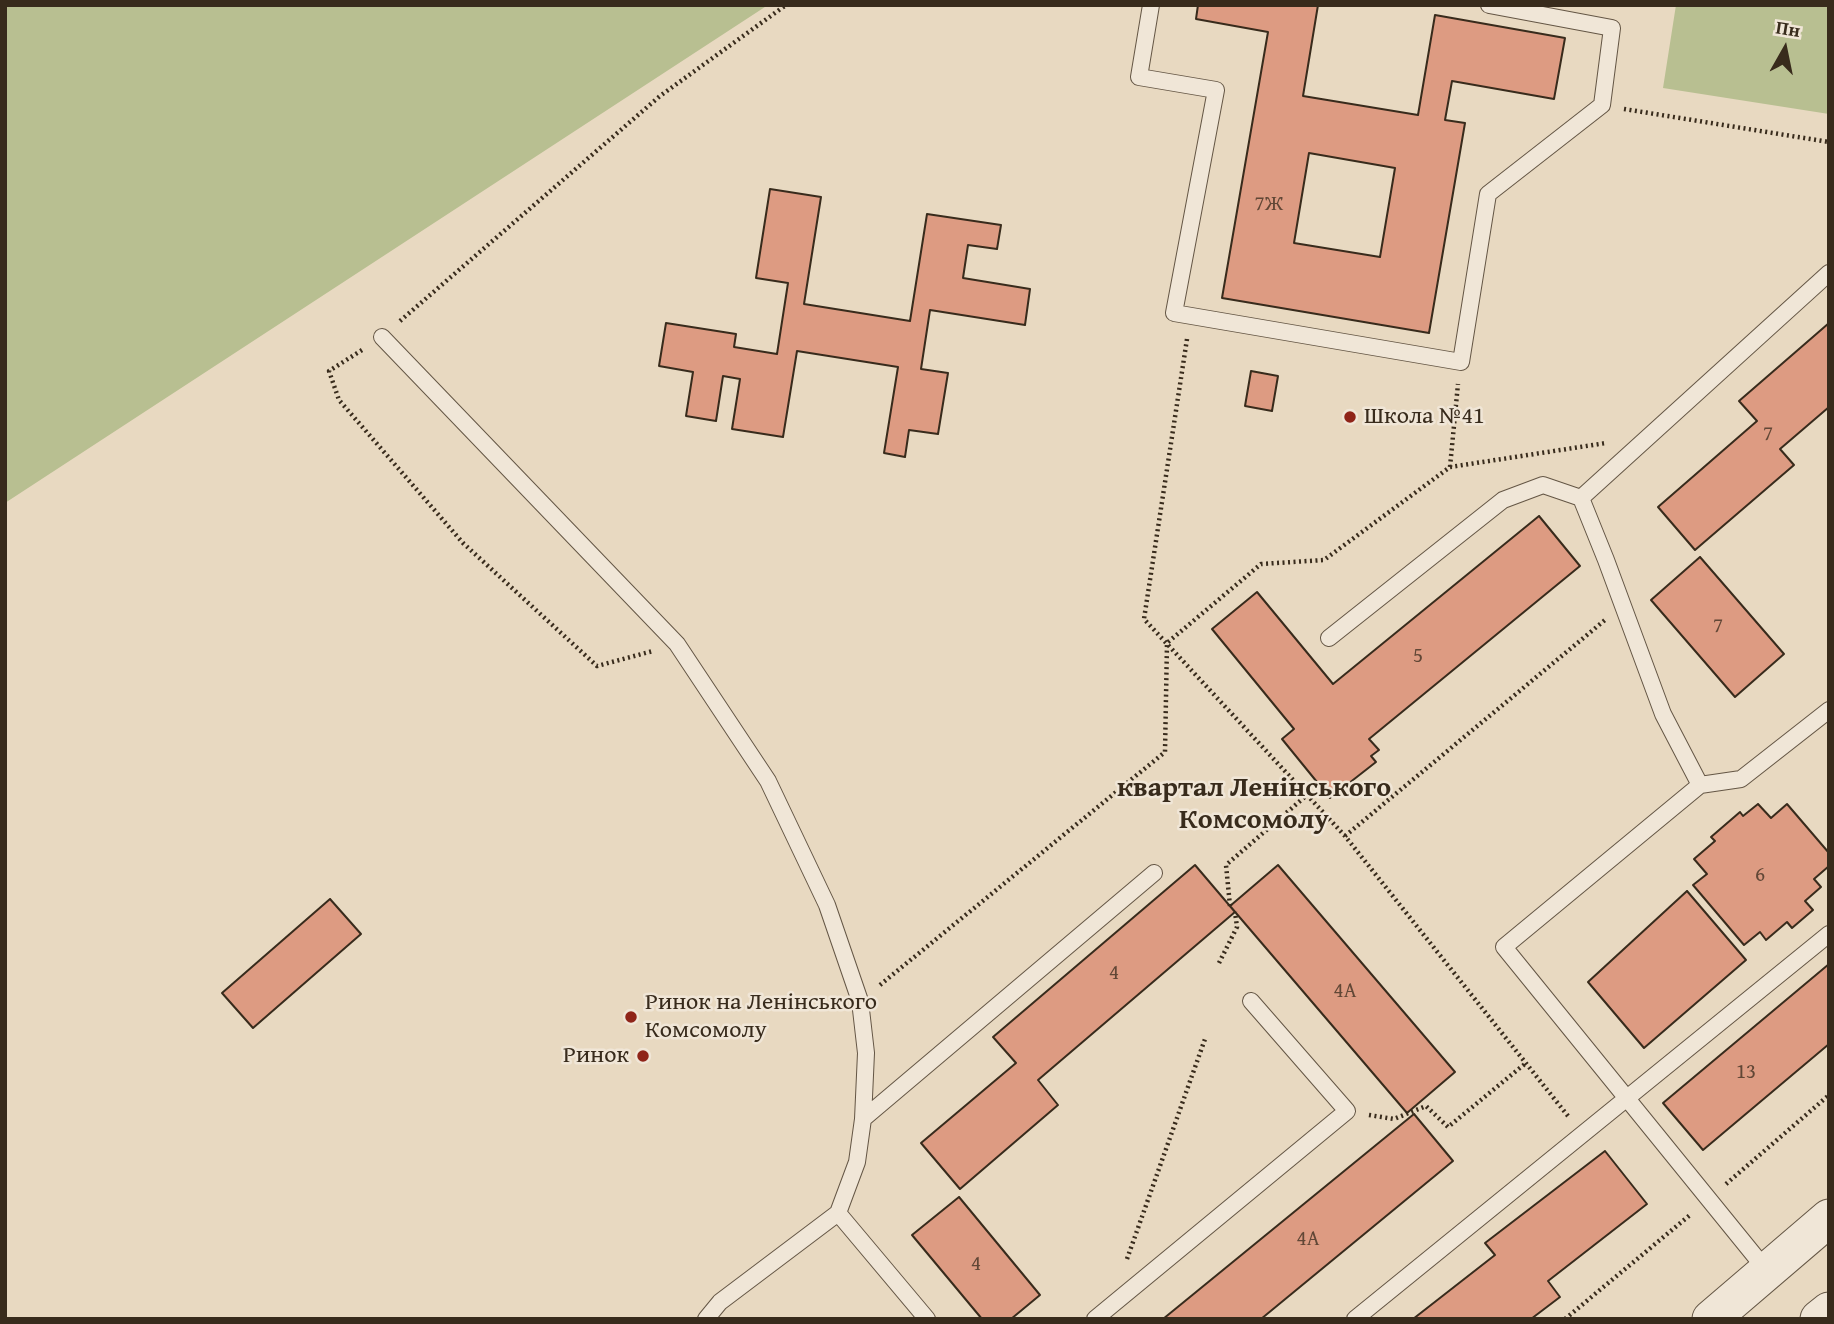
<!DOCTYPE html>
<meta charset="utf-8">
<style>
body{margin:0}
#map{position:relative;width:1834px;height:1324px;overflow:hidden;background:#e8d9c1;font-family:"Gentium Book Plus",serif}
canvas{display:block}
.frame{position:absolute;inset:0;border:7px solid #382b1c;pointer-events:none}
.north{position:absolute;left:1750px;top:14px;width:70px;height:70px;-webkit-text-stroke:5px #f0e6d7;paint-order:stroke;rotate:9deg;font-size:19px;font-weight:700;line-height:28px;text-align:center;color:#382b1c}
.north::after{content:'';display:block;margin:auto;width:24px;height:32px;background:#382b1c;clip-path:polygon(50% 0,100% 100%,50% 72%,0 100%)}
</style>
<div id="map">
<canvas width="1834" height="1324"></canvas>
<div class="frame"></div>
<div class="north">Пн</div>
</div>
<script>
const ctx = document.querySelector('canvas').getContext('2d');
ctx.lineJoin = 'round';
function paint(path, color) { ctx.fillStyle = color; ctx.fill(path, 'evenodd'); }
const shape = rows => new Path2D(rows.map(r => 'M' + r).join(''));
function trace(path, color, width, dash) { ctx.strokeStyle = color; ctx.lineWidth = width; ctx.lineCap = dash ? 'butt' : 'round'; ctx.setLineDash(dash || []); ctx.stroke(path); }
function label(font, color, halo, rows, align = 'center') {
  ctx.font = font + ' "Gentium Book Plus",serif'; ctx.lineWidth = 5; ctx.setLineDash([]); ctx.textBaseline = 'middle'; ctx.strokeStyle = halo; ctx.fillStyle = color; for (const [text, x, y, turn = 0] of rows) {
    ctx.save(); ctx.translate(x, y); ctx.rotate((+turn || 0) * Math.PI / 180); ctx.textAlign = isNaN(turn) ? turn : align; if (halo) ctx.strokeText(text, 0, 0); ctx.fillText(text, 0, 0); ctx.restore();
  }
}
paint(shape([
 [5,5,768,5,5,503],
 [1676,5,1829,5,1829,114,1663,88]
]), '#b8bf91');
const building = shape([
 [1198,5,1318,5,1303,96,1418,115,1435,15,1565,38,1554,99,1452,81,1445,120,1465,123,1429,333,1222,298,1268,32,1196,19,1198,5],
 [1309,153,1395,168,1380,257,1294,243,1309,153],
 [770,189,821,197,804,304,910,321,927,214,1001,225,997,249,968,245,963,278,1030,289,1025,325,930,310,921,369,948,373,938,434,909,430,905,457,884,453,898,367,797,351,783,437,732,429,740,379,723,376,716,421,686,416,693,372,659,366,666,323,736,334,734,347,777,354,788,283,756,278,770,189],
 [1829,323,1829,407,1780,449,1794,465,1695,550,1658,507,1757,421,1739,401,1829,323],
 [1251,371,1278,376,1272,411,1245,406,1251,371],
 [1539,516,1580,566,1369,739,1379,750,1371,756,1376,762,1330,798,1282,739,1294,729,1212,629,1257,592,1333,684,1539,516],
 [1700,557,1784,654,1735,697,1651,600,1700,557],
 [1758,804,1771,818,1787,804,1829,853,1829,866,1814,879,1821,887,1805,901,1813,910,1792,928,1787,922,1766,940,1760,932,1744,945,1693,885,1707,874,1694,859,1715,841,1711,837,1740,812,1743,816,1758,804],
 [1195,865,1235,912,1038,1080,1058,1105,960,1189,921,1143,1016,1063,993,1037,1195,865],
 [1278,865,1455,1072,1407,1113,1230,906,1278,865],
 [1687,891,1746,960,1644,1048,1588,982,1687,891],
 [330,899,361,934,253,1028,222,993,330,899],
 [1829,964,1829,1044,1703,1150,1663,1103,1829,964],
 [1414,1114,1453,1161,1261,1319,1163,1319,1414,1114],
 [1605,1151,1647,1204,1548,1281,1560,1297,1531,1319,1413,1319,1495,1255,1485,1243,1605,1151],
 [959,1197,1040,1295,1011,1319,982,1319,912,1235,959,1197]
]);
paint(building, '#dd9b82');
trace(building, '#382b1c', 2);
const service = shape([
 [1151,5,1139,77,1216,90,1174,313,1461,362,1488,194,1602,105,1612,28,1489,5],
 [382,337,677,644,768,781,827,905,860,1001,866,1053,863,1119,857,1162,838,1213,720,1302,706,1319],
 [1581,498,1829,273],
 [1329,638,1503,500,1543,485,1581,498,1606,560,1663,714,1700,785],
 [863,1119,1154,873],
 [838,1213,927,1319],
 [1767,1271,1504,947,1700,785,1741,779,1829,710],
 [1095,1319,1347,1111,1251,1001],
 [1355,1319,1829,934]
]);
const tertiary = shape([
 [1711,1319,1829,1218],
 [1819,1319,1829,1311]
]);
trace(service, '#645645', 18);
trace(tertiary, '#645645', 39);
trace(shape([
 [1624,109,1829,142],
 [400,321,660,96,786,5],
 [1187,339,1144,619,1345,836,1568,1116],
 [362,350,329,371,339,400,463,543,597,666,653,651],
 [1450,467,1458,384],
 [1345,836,1605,620],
 [1230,906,1226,865,1307,795],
 [1219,963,1237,927,1235,912],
 [880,985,1165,752,1167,643,1261,564,1324,560,1450,467,1606,443],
 [1369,1115,1394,1119,1426,1106,1448,1127,1526,1063],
 [1726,1184,1829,1095],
 [1127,1259,1205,1039],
 [1565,1319,1690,1215]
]), '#382b1c', 4.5, [2, 3.5]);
trace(service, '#f0e6d7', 16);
trace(tertiary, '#f0e6d7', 37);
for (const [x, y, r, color] of [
 [1350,417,7,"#8f2418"],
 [631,1017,7,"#8f2418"],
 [643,1056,7,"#8f2418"]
]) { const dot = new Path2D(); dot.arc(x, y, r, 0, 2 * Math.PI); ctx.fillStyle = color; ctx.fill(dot); trace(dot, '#f0e6d7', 2.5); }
label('21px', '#614736', null, [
 ["7Ж",1269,205],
 ["7",1768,435],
 ["7",1718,627],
 ["5",1418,657],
 ["6",1760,876],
 ["4",1114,974],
 ["4А",1345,992],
 ["13",1746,1073],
 ["4А",1308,1240],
 ["4",976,1265]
]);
label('24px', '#382b1c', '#f0e6d7', [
 ["Школа №41",1364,417],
 ["Ринок на Ленінського",645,1003],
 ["Комсомолу",645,1031],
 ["Ринок",629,1056,"right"]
], 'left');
label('bold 28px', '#382b1c', '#f0e6d7', [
 ["квартал Ленінського",1254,789],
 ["Комсомолу",1254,821]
]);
</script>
